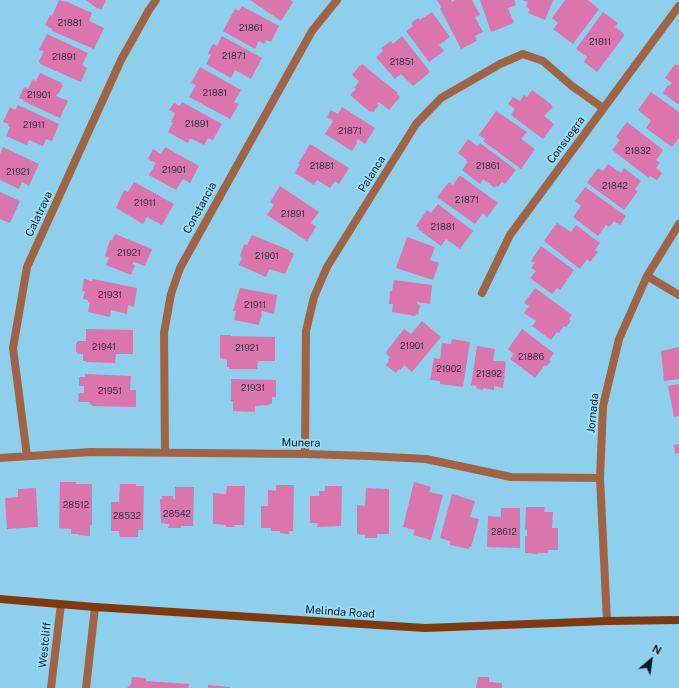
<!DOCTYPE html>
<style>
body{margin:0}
#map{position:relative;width:679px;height:688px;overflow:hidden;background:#8dcfed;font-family:"Public Sans",sans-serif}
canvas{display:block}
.north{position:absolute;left:631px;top:640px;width:40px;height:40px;-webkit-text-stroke:3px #9addfb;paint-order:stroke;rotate:29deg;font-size:11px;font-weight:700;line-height:16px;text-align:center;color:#011b26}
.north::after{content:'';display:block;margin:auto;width:14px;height:18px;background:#011b26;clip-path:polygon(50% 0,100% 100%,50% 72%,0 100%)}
</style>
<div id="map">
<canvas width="679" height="688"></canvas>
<div class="north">N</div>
</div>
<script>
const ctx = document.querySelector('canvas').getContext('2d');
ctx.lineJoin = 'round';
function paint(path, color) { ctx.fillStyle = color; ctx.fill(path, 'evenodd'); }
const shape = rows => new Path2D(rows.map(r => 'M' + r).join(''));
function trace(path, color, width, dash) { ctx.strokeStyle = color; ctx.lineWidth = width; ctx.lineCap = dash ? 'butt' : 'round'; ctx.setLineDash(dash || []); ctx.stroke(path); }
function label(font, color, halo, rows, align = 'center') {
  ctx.font = font + ' "Public Sans",sans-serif'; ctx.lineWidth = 4; ctx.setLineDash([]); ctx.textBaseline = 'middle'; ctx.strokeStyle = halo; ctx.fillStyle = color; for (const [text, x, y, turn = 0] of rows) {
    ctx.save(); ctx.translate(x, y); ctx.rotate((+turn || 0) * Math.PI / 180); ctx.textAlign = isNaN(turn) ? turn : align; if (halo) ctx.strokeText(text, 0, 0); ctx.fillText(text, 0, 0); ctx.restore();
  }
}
paint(shape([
 [59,0,65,2,65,1,92,13,89,21,104,28,94,49,52,31,52,29,45,25,50,15,52,16],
 [86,0,105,0,106,1,101,10,98,8,98,9],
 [250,0,291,0,293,2,281,21],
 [437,0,451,0,452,2,455,0,472,0,480,15,475,17,483,32,475,36,477,41,461,49,440,8,441,7],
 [480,0,514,0,516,5,508,8,514,23,491,32],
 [522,0,553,0,545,20,528,13,530,9,526,7,528,2],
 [565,0,588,0,599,9,573,44,553,29,558,23,552,18],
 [242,6,279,26,271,42,266,40,264,44,259,41,255,49,223,31,235,9,239,11],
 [432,12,450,37,439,45,444,51,429,62,406,31,413,26,411,23,418,18,420,20],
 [603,12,618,23,615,27,623,33,624,36,597,72,584,62,587,57,576,49],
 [47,34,88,53,82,65,87,68,81,82,40,64,39,61,44,51,39,50],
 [222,36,262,58,251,79,235,70,231,78,206,64,211,55,208,53,213,44,217,46],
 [402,36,430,72,413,86,401,74,395,79,376,57,383,51,381,48,391,41,393,44],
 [362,64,398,93,397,94,400,97,389,110,379,102,377,104,379,105,373,112,371,111,370,112,350,95,356,89,354,88,359,81,352,75,360,65,361,66],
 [675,64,679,66,679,105,663,93,668,85,669,86,672,83,665,78],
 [200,67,241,90,234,102,239,104,230,119,189,97,196,85,191,83],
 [40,73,62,83,61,85,63,85,59,93,58,93,56,96,68,101,60,118,23,101,24,100,19,98,24,87,28,89,33,79,36,81],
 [532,90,552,105,551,106,553,107,544,116,554,124,543,139,511,115,515,109,508,104,513,97,520,101,524,95,527,97],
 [651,92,679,112,679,138,672,147,646,128,651,121,638,110],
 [182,102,222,124,213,140,208,138,204,145,190,138,188,143,168,132,173,123,171,122,175,113,169,110,174,103,180,106],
 [18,105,59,124,52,141,46,139,43,146,29,140,27,145,6,136,10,127,8,126,9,124,3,122,10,107,15,110],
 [342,107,375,128,365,144,358,139,356,142,357,143,352,151,325,134,333,121,327,117,331,110,338,114],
 [496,111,527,132,521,139,535,149,521,169,483,141,485,139,479,135],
 [627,122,662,149,663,151,656,160,660,163,656,168,662,173,657,180,650,176,649,178,612,150,620,140,616,137],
 [468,139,477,146,480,143,516,170,505,184,502,182,498,187,496,186,495,188,483,179,480,184,462,170,468,162,466,161,467,160,458,153],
 [310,144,349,168,339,184,335,181,330,188,317,180,314,185,295,173,300,164,298,164],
 [3,147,39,164,29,186,22,182,19,189,0,180,0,154],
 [165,147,199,166,190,183,183,179,176,190,149,175,156,163,148,159,153,149,161,154],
 [608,164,621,173,624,168,641,181,635,189,638,191,624,210,587,183,598,168,603,171],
 [459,176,461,176,498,203,487,217,483,213,475,224,437,197,449,182,453,185],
 [134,182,174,204,162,225,147,217,143,224,116,208,124,190,128,192],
 [280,186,319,212,311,223,316,227,307,241,267,215,274,205,270,202],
 [585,187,626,216,620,225,614,221,609,227,606,225,598,236,573,217,581,206,575,201],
 [0,192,20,201,10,223,0,219],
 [438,204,473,231,460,249,446,239,441,246,418,229,419,228,416,226,427,210,431,213],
 [557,223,571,232,576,225,600,243,595,250,598,252,590,262,587,259,580,269,544,241],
 [115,234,152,249,145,266,134,262,132,264,135,265,131,275,106,265,109,258,105,256,110,240,112,240],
 [252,235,289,250,289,251,294,254,285,274,269,269,266,277,239,265,242,257,240,256,244,244,247,245],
 [407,237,435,247,430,260,439,263,433,280,396,268],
 [541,246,574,270,560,290,557,288,552,294,530,278,536,271,531,268,535,263,531,261],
 [84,279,92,281,93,279,137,288,134,307,128,305,127,314,111,310,110,317,88,312,90,302,88,302,88,300,83,299,85,291,82,291],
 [394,280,432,285,430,304,417,302,417,304,420,305,418,315,416,314,415,316,392,312,393,304,389,304,390,291,392,291],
 [240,288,277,295,274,314,262,311,261,313,262,314,259,325,234,320,236,311,233,311],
 [535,288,572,315,569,319,571,321,566,327,564,326,559,333,557,332,551,340,532,326,536,321,524,313,529,306,524,303],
 [422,321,441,337,412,372,404,365,400,370,399,369,396,373,386,365,389,361,388,360,390,357,386,354,387,352,386,352,404,329,411,334],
 [86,329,133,330,133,354,116,354,115,363,86,362,86,361,83,361,83,354,78,354,76,351,76,344,78,341,86,341],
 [522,329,554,353,549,360,551,361,547,366,545,365,535,378,510,359,514,354,508,349],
 [220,335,231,335,231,336,275,337,275,361,258,361,257,369,229,369,229,367,227,367,227,360,220,358],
 [452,339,470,342,463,387,440,384,440,381,430,380,434,358,440,359,442,343,451,344],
 [477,346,495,349,493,361,505,361,505,363,506,363,503,388,494,386,494,390,483,388,483,390,476,388,477,386,471,385],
 [679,347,679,379,664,381,661,351],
 [85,374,131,376,130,390,136,390,136,407,92,406,89,402,78,402,79,393,84,393,84,386,79,386,79,377,85,377],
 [231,379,276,380,276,397,272,397,272,404,269,404,269,405,255,406,255,412,233,411,233,401,231,401],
 [679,384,679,416,674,417,668,386],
 [679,444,679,453,675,454,674,445],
 [60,482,76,482,76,484,92,484,92,525,90,525,90,536,78,535,78,534,71,534,71,529,59,528],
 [414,482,431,487,429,492,443,495,431,540,413,535,415,530,403,527],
 [120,484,136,484,136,486,144,486,143,530,138,530,138,537,120,537,119,531,111,531,111,502,119,502],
 [276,485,294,485,293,531,289,531,289,534,280,533,280,531,271,531,271,528,261,528,261,506,268,506,268,490,276,491],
 [227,486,245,486,244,525,235,525,234,527,226,527,226,525,213,524,213,493,226,494],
 [325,486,342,486,341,526,317,527,318,523,310,523,310,496,319,496,319,491,325,491],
 [175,487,194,487,193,526,181,526,181,528,168,528,169,524,161,523,160,499,162,499,162,496,173,496,173,499,175,500],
 [36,488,38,527,7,529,5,498,18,497,18,489],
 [366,488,389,489,389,534,377,534,377,538,365,538,365,535,357,534,357,505,365,506],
 [452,494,475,501,470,517,479,519,471,547,469,547,469,549,450,545,450,541,440,538],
 [526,507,545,507,544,512,553,512,552,528,558,528,558,550,548,550,548,553,538,553,537,554,525,553,525,536,527,536,527,530,525,530],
 [501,508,520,508,520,548,487,547,488,516,501,517],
 [132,677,146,678,146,681,189,684,188,688,127,688,131,684],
 [478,677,489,677,489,682,502,683,502,688,476,688],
 [208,685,230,687,230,688,208,688]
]), '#da76ac');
trace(shape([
 [647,276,679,295],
 [482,293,510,235,679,6],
 [165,452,164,333,171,294,180,268,312,31,337,0],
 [305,454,306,331,314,297,327,267,416,124,441,98,500,64,523,54,543,61,572,86,603,108],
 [27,456,13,348,27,267,121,60,149,10,156,0],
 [0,458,91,452,305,454,369,456,426,459,511,477,600,478],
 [607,621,600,478,603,406,619,339,647,276,679,224],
 [51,688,61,604],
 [86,688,95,607]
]), '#a06445', 8);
trace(shape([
 [0,599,95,607,425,628,607,621,679,620]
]), '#7e3a0e', 8);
label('9px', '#373248', null, [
 ["21881",70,23],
 ["21861",251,28],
 ["21811",600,42],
 ["21871",234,56],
 ["21891",64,57],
 ["21851",402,62],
 ["21881",215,93],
 ["21901",39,95],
 ["21891",197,124],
 ["21911",34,125],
 ["21871",350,131],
 ["21832",638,151],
 ["21881",322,166],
 ["21861",488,166],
 ["21901",174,170],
 ["21921",18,172],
 ["21842",615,186],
 ["21871",467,200],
 ["21911",145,203],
 ["21891",293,214],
 ["21881",443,227],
 ["21921",129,253],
 ["21901",267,256],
 ["21931",110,295],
 ["21911",255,305],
 ["21901",412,346],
 ["21941",104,347],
 ["21921",247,348],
 ["21886",531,357],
 ["21902",449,369],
 ["21892",489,374],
 ["21931",253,388],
 ["21951",110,391],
 ["28512",76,505],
 ["28542",177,514],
 ["28532",127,516],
 ["28612",504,532]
]);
label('11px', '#011b26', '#9addfb', [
 ["Consuegra",566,140,-54],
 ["Palanca",372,174,-58],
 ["Constancia",200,208,-61],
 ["Calatrava",39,214,-65],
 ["Jornada",593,413,-84],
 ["Munera",301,443,1],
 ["Melinda Road",340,612,4],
 ["Westcliff",45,645,-84]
]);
</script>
